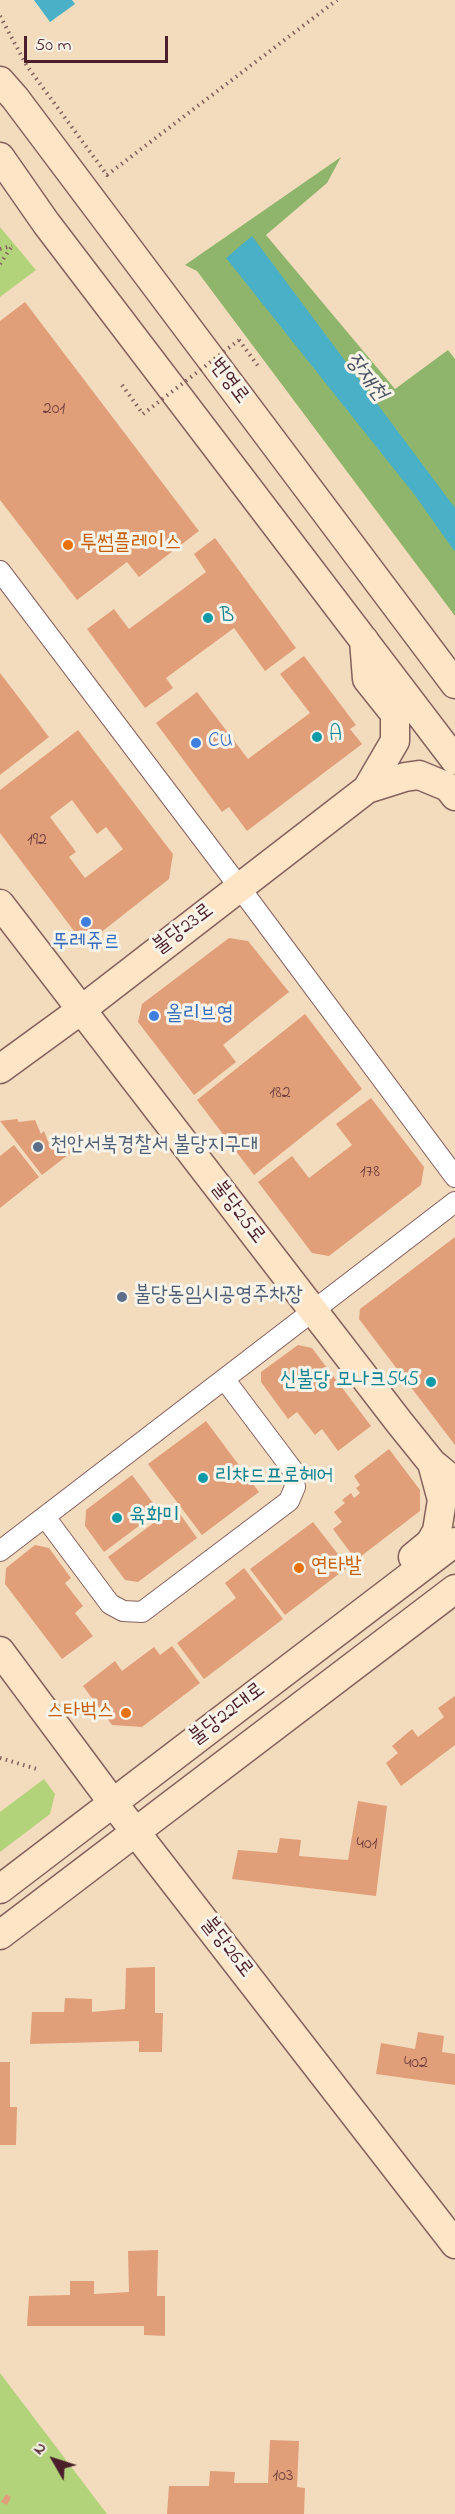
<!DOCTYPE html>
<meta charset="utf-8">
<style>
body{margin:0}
#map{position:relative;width:455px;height:2514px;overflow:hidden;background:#f3dbbe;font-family:"Indie Flower",sans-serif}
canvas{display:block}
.north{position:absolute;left:24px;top:2430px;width:60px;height:60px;-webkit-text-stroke:4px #f7f3e8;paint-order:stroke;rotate:309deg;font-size:16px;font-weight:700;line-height:24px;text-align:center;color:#4a1f2b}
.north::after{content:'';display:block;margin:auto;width:21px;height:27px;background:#4a1f2b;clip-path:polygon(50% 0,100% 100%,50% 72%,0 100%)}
.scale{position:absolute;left:24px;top:36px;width:144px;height:27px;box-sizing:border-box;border:3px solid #4a1f2b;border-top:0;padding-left:8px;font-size:18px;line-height:21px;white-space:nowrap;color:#4a1f2b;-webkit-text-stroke:4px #f7f3e8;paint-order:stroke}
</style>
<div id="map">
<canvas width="455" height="2514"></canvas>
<div class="north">N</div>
<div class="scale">50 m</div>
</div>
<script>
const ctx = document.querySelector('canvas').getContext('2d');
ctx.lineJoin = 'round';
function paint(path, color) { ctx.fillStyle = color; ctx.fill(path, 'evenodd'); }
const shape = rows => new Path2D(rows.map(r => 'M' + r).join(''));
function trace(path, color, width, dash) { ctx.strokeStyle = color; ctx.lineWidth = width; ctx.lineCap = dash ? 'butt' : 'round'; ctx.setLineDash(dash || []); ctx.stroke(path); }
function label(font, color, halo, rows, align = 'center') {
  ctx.font = font + ' "Indie Flower","Poor Story",sans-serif'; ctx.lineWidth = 6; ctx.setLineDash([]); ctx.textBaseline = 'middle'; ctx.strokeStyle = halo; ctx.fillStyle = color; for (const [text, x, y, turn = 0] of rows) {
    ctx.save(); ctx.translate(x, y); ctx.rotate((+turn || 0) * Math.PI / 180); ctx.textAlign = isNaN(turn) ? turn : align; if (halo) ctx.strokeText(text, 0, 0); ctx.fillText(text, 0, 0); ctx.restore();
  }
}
paint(shape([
 [0,227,36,270,0,297],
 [44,1779,55,1794,50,1814,0,1852,0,1812],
 [0,2373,107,2514,0,2514]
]), '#b3d37b');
paint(shape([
 [341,157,327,183,266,235,395,389,448,350,455,359,455,616,197,271,185,265]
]), '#8eb56b');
paint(shape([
 [34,0,72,0,75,4,50,22],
 [252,236,455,508,455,552,414,494,226,258]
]), '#49b0c8');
paint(shape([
 [25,302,199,531,139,577,127,562,77,600,0,500,0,321],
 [215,538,296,648,265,671,234,628,166,678,173,688,145,708,87,629,114,609,129,629,206,572,194,554],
 [304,656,356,725,350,729,362,744,247,831,229,807,222,812,156,723,197,692,248,759,310,713,280,674],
 [0,673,49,737,0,775],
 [78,730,173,854,169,879,95,937,77,935,0,833,0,790],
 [72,800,97,834,106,827,123,849,85,878,69,857,76,852,50,817],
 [229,938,248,941,289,992,223,1045,236,1062,194,1095,138,1022,142,1004],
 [305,1014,362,1089,254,1175,197,1100],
 [371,1098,424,1167,421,1185,329,1256,312,1253,258,1182,292,1156,309,1178,352,1145,336,1124],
 [17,1119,19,1122,35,1120,41,1134,44,1131,49,1144,52,1142,55,1148,73,1151,42,1175,0,1121],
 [14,1145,39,1177,0,1208,0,1156],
 [455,1237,455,1445,359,1319,360,1309],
 [298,1345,312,1348,371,1426,338,1451,322,1429,315,1435,297,1412,288,1419,261,1382,261,1372],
 [206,1421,259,1492,202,1535,148,1464],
 [389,1449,420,1490,420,1511,356,1560,333,1529,342,1522,334,1512,345,1503,342,1500,351,1493,354,1498,360,1493,356,1488,360,1485,354,1476],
 [132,1475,159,1511,104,1552,85,1526,86,1510],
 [175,1507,197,1538,138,1582,125,1580,108,1557],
 [313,1522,348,1567,285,1615,250,1569],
 [35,1545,49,1548,71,1578,65,1583,83,1606,75,1613,93,1636,62,1659,5,1584,6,1568],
 [244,1568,283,1619,204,1679,177,1643,236,1598,225,1583],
 [172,1646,200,1683,142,1727,112,1725,83,1686,115,1661,122,1671,154,1647,160,1655],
 [455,1696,455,1745,401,1786,386,1763,398,1753,392,1746,412,1729,418,1737,444,1717,438,1708],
 [358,1801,387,1806,376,1896,232,1879,238,1850,277,1853,280,1838,301,1840,299,1856,348,1860],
 [155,1967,155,2013,163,2013,162,2052,139,2052,139,2041,30,2044,32,2012,64,2012,65,1998,92,1999,92,2012,125,2009,126,1968],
 [418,2032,444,2036,442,2052,455,2054,455,2085,376,2074,381,2043,415,2049],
 [0,2062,10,2062,10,2107,17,2107,16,2145,0,2145],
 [158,2250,157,2296,165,2296,165,2336,144,2335,144,2326,27,2326,29,2296,70,2295,70,2281,94,2281,94,2294,129,2292,128,2251],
 [270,2440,299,2441,297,2487,305,2488,304,2514,167,2514,169,2486,209,2486,210,2471,235,2472,234,2483,268,2483],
 [6,2494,11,2497,7,2505,1,2502]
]), '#e19f79');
const street = shape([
 [0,571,240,888,455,1177],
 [45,1517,110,1604,123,1611,142,1612,289,1501,295,1487,292,1469,225,1380],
 [0,1551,455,1202]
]);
const secondary = shape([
 [0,81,15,98,455,684],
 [0,157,46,223,455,760],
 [367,789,405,777,419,775,448,787,455,796],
 [0,904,399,1422,432,1463,455,1482],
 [0,1069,81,1010,367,789,395,741,395,714,367,679,364,640],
 [413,1557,430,1543,437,1531,442,1500,432,1463],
 [0,1651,113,1803,455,2244],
 [0,1889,455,1542],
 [0,1935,455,1589]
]);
trace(street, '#85615e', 22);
trace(secondary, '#85615e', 31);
trace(shape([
 [0,16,27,66,107,175,337,0],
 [0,249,12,246],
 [0,264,12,246],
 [239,340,258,366],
 [122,385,143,414],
 [0,1758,37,1769]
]), '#85615e', 4, [1.5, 4.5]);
trace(street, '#fff', 20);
trace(secondary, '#fde5c5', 28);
trace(shape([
 [143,414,239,340]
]), '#85615e', 4, [1.5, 4.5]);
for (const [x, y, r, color] of [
 [68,545,6,"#e8710a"],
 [208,618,6,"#0f9aa8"],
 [317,737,6,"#0f9aa8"],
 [196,743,6,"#3f7fe0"],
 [86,922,6,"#3f7fe0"],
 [154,1016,6,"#3f7fe0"],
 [38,1147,6,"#5c6f8a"],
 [122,1297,6,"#5c6f8a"],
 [431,1382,6,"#0f9aa8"],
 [203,1478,6,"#0f9aa8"],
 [117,1518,6,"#0f9aa8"],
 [299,1568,6,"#e8710a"],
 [126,1713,6,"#e8710a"]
]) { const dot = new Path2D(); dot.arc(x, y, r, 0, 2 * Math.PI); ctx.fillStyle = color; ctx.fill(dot); trace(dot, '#f7f3e8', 2); }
label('18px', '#703f3e', null, [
 ["201",54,410],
 ["192",37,841],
 ["182",280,1094],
 ["178",370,1173],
 ["401",367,1845],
 ["402",416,2064],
 ["103",283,2477]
]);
label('21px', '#4a1f2b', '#f7f3e8', [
 ["번영로",228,382,53],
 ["불당23로",184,930,-37],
 ["불당25로",237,1213,52],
 ["불당22대로",228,1715,-37],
 ["불당26로",226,1948,52]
]);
label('21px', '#c56008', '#f7f3e8', [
 ["투썸플레이스",80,545],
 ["연타발",311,1568],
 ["스타벅스",114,1713,"right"]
], 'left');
label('21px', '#0d838f', '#f7f3e8', [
 ["B",220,618],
 ["A",329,737],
 ["신불당 모나크545",419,1382,"right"],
 ["리챠드프로헤어",215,1478],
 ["육화미",129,1518]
], 'left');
label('21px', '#366cbe', '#f7f3e8', [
 ["CU",208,743],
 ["뚜레쥬르",86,944,"center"],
 ["올리브영",166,1016]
], 'left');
label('21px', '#4e5e75', '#f7f3e8', [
 ["천안서북경찰서 불당지구대",50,1147],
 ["불당동임시공영주차장",134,1297]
], 'left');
label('italic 22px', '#4a5262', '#f7f3e8', [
 ["장재천",365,378,52]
]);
</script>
